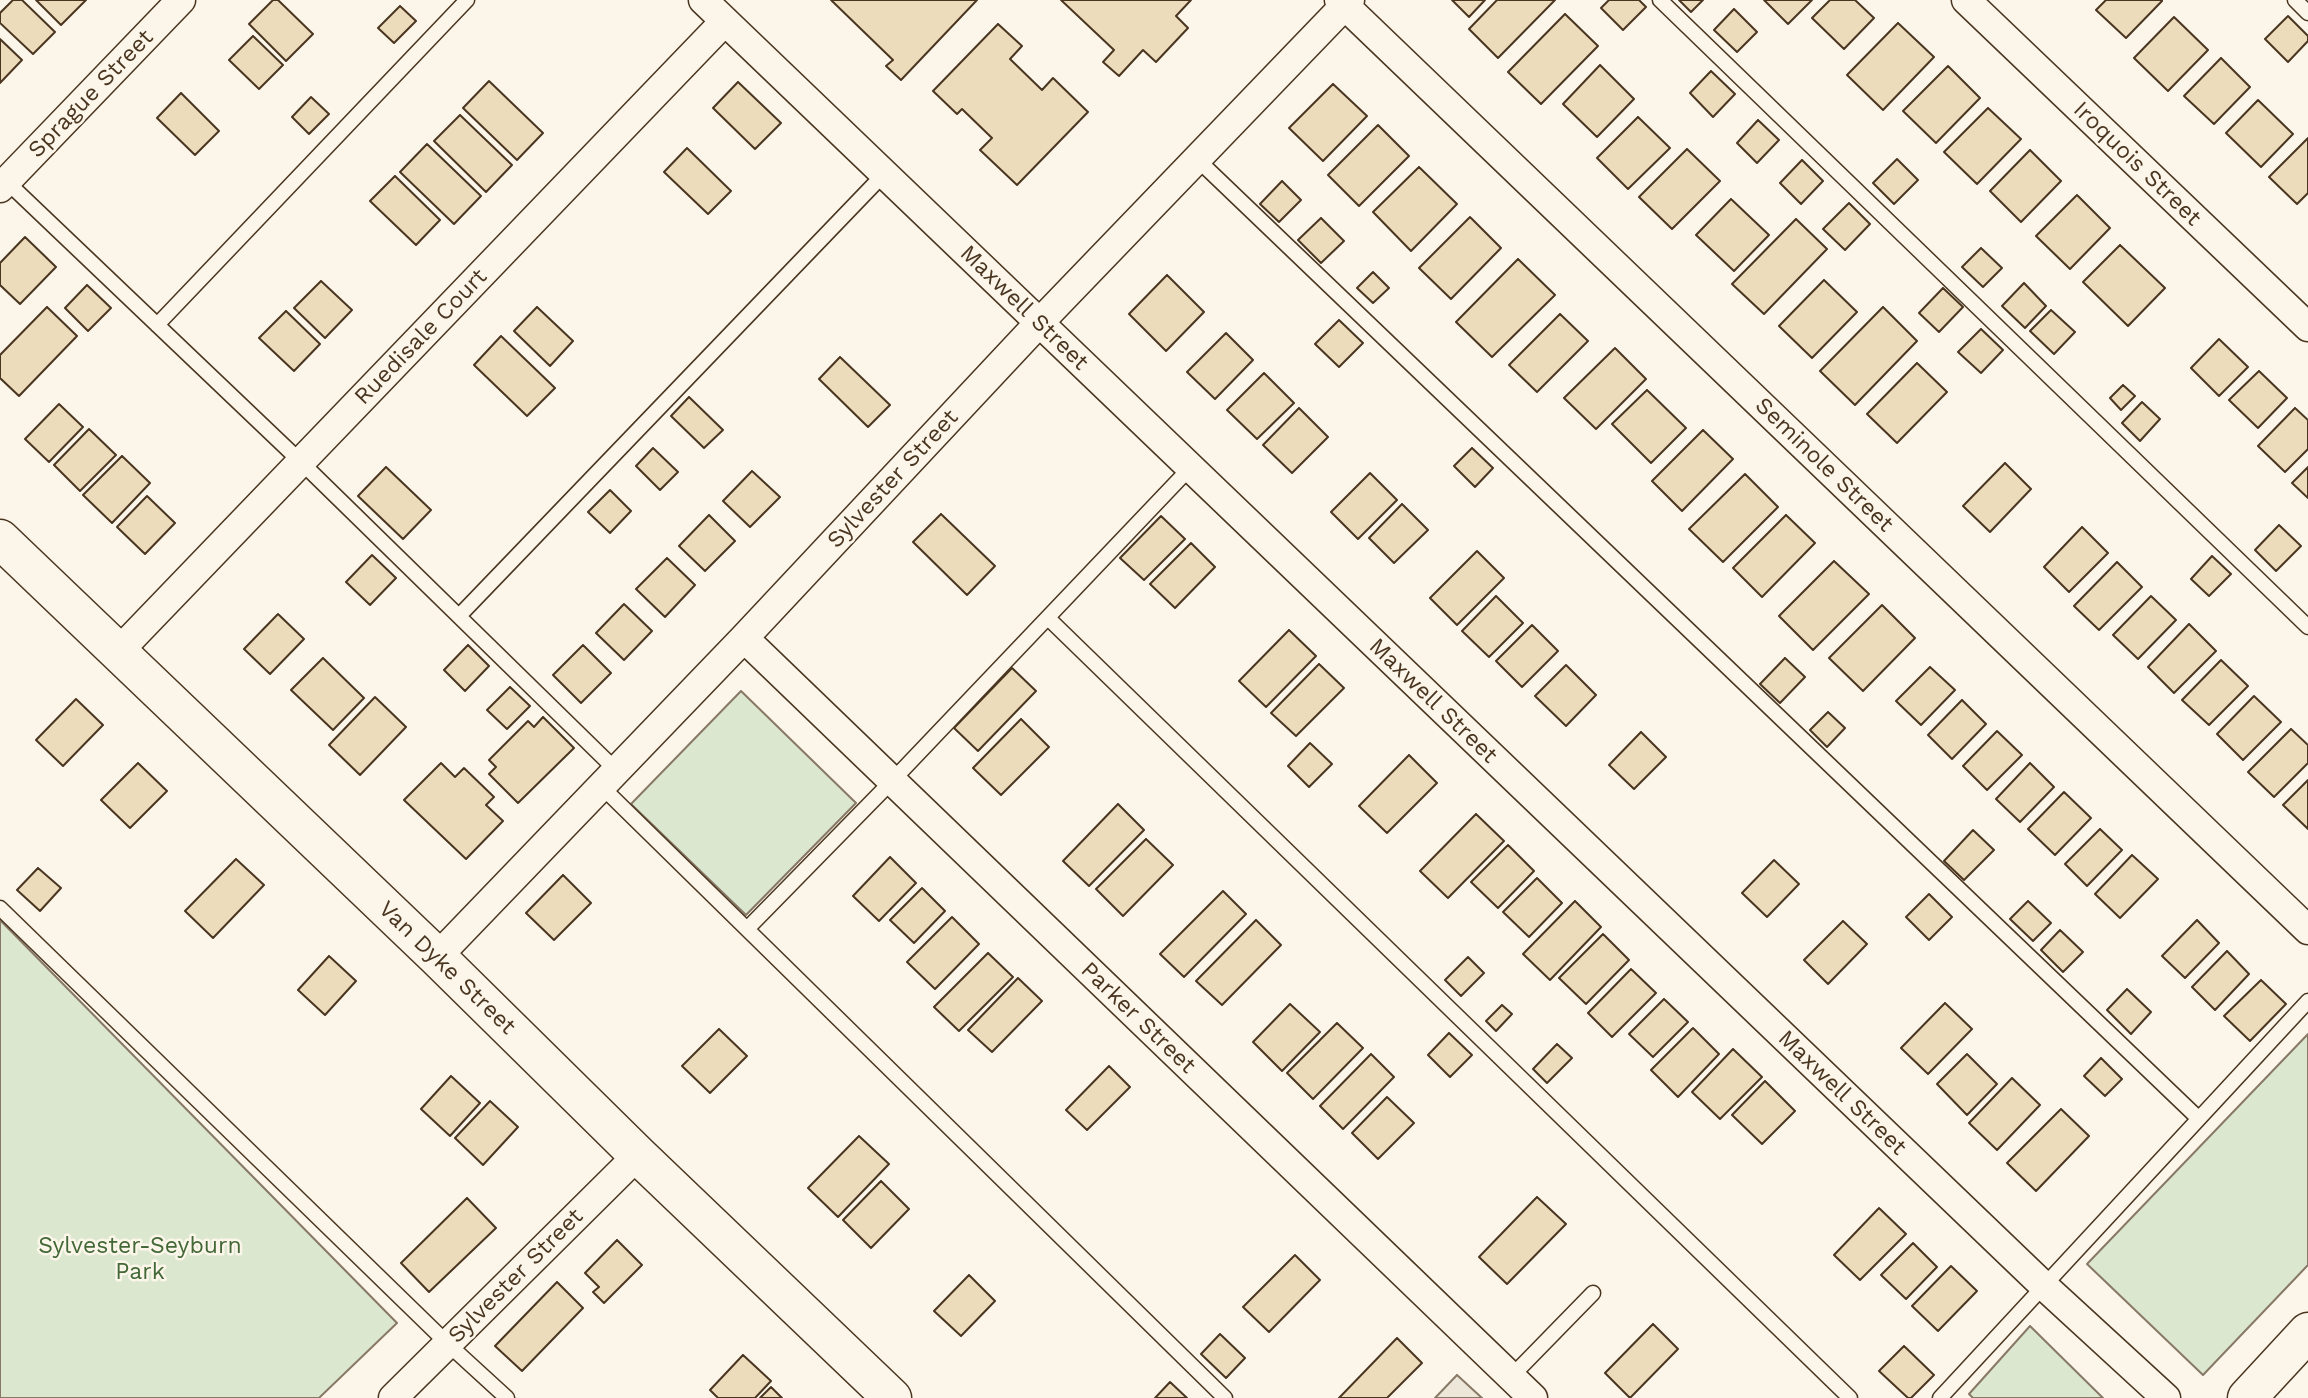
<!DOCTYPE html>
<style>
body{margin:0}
canvas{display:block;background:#fbf6e9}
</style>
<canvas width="2308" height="1398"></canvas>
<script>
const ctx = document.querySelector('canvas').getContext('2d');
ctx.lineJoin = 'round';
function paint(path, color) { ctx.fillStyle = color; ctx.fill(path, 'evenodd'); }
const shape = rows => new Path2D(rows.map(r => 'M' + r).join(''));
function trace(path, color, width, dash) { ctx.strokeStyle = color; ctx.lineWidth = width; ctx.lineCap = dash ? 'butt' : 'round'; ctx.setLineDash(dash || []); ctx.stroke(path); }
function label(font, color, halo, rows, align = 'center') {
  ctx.font = font + ' "Work Sans",sans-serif'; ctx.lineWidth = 5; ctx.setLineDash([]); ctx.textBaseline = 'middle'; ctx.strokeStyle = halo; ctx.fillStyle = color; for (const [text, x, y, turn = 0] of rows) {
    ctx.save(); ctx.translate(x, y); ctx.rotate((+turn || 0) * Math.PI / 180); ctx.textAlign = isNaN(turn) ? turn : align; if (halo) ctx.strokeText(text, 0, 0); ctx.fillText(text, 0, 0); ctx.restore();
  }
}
const green = shape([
 [741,691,856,803,746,915,631,804,741,691],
 [0,920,397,1323,319,1398,0,1398,0,920],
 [2308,1034,2308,1265,2203,1375,2087,1264,2308,1034],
 [2030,1326,2103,1398,1973,1398,1969,1394,2030,1326]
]);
paint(green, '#dce7d0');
trace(green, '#887966', 2);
const parking = shape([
 [1457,1375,1482,1398,1435,1398,1457,1375]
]);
paint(parking, '#ede7d9');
trace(parking, '#887966', 2);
const building = shape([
 [13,0,22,0,55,32,33,54,0,23,0,13,13,0],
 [36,0,86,0,61,25,36,0],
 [273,0,278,0,313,34,286,61,249,24,273,0],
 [831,0,977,0,901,80,886,66,893,60,831,0],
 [1061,0,1191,0,1176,16,1188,28,1156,62,1143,50,1119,76,1103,62,1114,50,1061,0],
 [1452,0,1485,0,1469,17,1452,0],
 [1497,0,1555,0,1498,58,1469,29,1497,0],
 [1609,0,1639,0,1646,7,1623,30,1601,8,1609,0],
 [1679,0,1703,0,1691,12,1679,0],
 [1764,0,1812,0,1788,24,1764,0],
 [1830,0,1855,0,1874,18,1844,49,1812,18,1830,0],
 [2106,0,2162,0,2162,1,2126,38,2096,10,2106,0],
 [400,6,416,21,394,43,378,28,400,6],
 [1734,9,1757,32,1737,52,1714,30,1734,9],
 [1565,14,1598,46,1541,104,1508,72,1565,14],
 [2288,16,2308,36,2308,41,2288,62,2265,39,2288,16],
 [2174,17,2208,50,2168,91,2134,58,2174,17],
 [1898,23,1934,57,1883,110,1847,75,1898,23],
 [998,24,1022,46,1010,59,1042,90,1053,78,1088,112,1017,185,980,150,992,138,962,109,957,114,933,91,998,24],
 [253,36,283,65,259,89,229,60,253,36],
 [0,39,22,60,0,83,0,39],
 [2221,58,2250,87,2214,124,2184,96,2221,58],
 [1600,65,1634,99,1597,137,1563,104,1600,65],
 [1948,66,1980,98,1936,143,1903,111,1948,66],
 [1711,71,1735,94,1713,117,1690,93,1711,71],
 [489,81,543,133,517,160,463,108,489,81],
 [738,82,781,123,755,149,713,108,738,82],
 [1333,84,1367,116,1323,161,1289,128,1333,84],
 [181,93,219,131,195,155,157,118,181,93],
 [311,97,329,114,309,134,292,117,311,97],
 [2258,100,2293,134,2261,167,2226,133,2258,100],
 [1988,108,2021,139,1977,184,1944,152,1988,108],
 [460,115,512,165,486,192,434,141,460,115],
 [1638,117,1670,148,1628,189,1597,158,1638,117],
 [1758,120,1779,140,1757,163,1737,143,1758,120],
 [1378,125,1409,156,1359,206,1328,175,1378,125],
 [2308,138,2308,193,2297,204,2269,177,2308,138],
 [427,144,481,196,454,224,400,172,427,144],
 [687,148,731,191,708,214,664,172,687,148],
 [1687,149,1720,181,1672,229,1639,197,1687,149],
 [2030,150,2061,181,2021,222,1990,191,2030,150],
 [1897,159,1918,180,1894,204,1873,183,1897,159],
 [1802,160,1823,181,1801,204,1780,183,1802,160],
 [1419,167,1457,204,1411,251,1373,212,1419,167],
 [395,176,440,220,416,245,370,201,395,176],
 [1282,181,1301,200,1279,222,1260,204,1282,181],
 [2077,195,2110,228,2070,269,2036,236,2077,195],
 [1731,199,1769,235,1734,271,1696,235,1731,199],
 [1849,203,1870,224,1845,250,1823,229,1849,203],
 [1470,217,1501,248,1451,299,1419,268,1470,217],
 [1321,218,1344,241,1321,263,1298,240,1321,218],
 [1796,219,1827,249,1764,314,1732,284,1796,219],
 [25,237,56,267,20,304,0,285,0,263,25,237],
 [2120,245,2165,288,2128,326,2083,282,2120,245],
 [1981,248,2002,268,1983,287,1962,267,1981,248],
 [1518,259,1555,295,1492,357,1456,322,1518,259],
 [1373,272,1389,288,1373,303,1357,288,1373,272],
 [1167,275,1204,312,1166,351,1129,314,1167,275],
 [1824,280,1857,312,1812,358,1779,326,1824,280],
 [321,281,352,310,325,338,294,308,321,281],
 [2024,283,2046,306,2025,328,2002,306,2024,283],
 [87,285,111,308,88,331,65,308,87,285],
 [1943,288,1963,307,1939,332,1919,313,1943,288],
 [47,307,77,336,19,396,0,378,0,355,47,307],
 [537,307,573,341,550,366,514,331,537,307],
 [1883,307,1917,341,1855,405,1820,371,1883,307],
 [2051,310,2075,332,2054,354,2030,331,2051,310],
 [286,311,320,344,294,371,259,338,286,311],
 [1560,314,1588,341,1537,392,1509,365,1560,314],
 [1339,320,1363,343,1339,367,1315,344,1339,320],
 [1981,329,2003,350,1981,373,1958,352,1981,329],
 [1226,333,1253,360,1215,399,1187,372,1226,333],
 [501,336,555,388,527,416,474,365,501,336],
 [2219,339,2248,367,2219,396,2191,368,2219,339],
 [1615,348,1646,379,1596,429,1564,398,1615,348],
 [840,357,890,405,868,427,819,379,840,357],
 [1917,363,1947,392,1897,443,1867,414,1917,363],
 [2259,371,2287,398,2258,428,2229,400,2259,371],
 [1264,373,1294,403,1257,439,1227,410,1264,373],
 [2123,385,2135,396,2121,410,2110,398,2123,385],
 [1647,390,1686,428,1651,463,1612,424,1647,390],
 [689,397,723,430,704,448,671,416,689,397],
 [2142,402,2160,419,2140,441,2122,423,2142,402],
 [59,404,83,427,49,462,25,439,59,404],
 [1299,408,1328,437,1292,473,1263,445,1299,408],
 [2295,408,2308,420,2308,449,2285,472,2258,446,2295,408],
 [89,429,116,455,80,491,54,465,89,429],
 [1703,430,1733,459,1682,511,1652,481,1703,430],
 [653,448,678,472,660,490,636,466,653,448],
 [1472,448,1493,468,1475,487,1454,466,1472,448],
 [122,456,150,483,112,523,83,495,122,456],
 [2005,463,2031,489,1990,532,1963,506,2005,463],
 [386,467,431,510,403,539,358,496,386,467],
 [2308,467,2308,498,2292,483,2308,467],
 [752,471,780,497,750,527,723,501,752,471],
 [1370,473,1397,500,1358,539,1331,512,1370,473],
 [1745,474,1778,507,1723,562,1689,529,1745,474],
 [610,490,631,511,610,533,588,512,610,490],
 [147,496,175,523,145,554,117,527,147,496],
 [1402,504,1428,530,1394,563,1369,538,1402,504],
 [941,514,995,566,967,595,913,542,941,514],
 [709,515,735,541,705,571,679,546,709,515],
 [1786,515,1815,543,1762,597,1733,568,1786,515],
 [1161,516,1185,539,1144,580,1120,558,1161,516],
 [2279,525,2301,546,2276,571,2255,550,2279,525],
 [2082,527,2108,553,2069,592,2044,567,2082,527],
 [1191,543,1215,567,1175,608,1150,584,1191,543],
 [1477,551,1504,578,1457,625,1430,598,1477,551],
 [372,555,396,578,370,605,346,582,372,555],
 [2212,556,2231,574,2209,596,2191,579,2212,556],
 [667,558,695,585,665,617,636,589,667,558],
 [1834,561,1869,594,1813,650,1779,616,1834,561],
 [2117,562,2142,587,2099,630,2074,606,2117,562],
 [1496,596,1523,623,1489,657,1462,631,1496,596],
 [2151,596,2176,620,2138,659,2113,635,2151,596],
 [624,604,652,631,624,660,596,633,624,604],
 [1882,605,1915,638,1863,691,1829,658,1882,605],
 [278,614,304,639,270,674,244,649,278,614],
 [2189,624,2216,651,2174,693,2148,667,2189,624],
 [1532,625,1558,651,1522,687,1496,661,1532,625],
 [1289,630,1316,656,1266,707,1239,681,1289,630],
 [468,645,489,666,465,691,444,670,468,645],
 [583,645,611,673,581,703,553,675,583,645],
 [323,658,364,698,333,730,291,690,323,658],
 [1785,658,1805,677,1780,703,1760,684,1785,658],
 [2221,660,2248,686,2209,725,2182,700,2221,660],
 [1319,664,1344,688,1296,736,1271,713,1319,664],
 [1566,665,1596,695,1566,726,1535,696,1566,665],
 [1930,667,1955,690,1921,725,1896,701,1930,667],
 [1012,668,1036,691,978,751,954,728,1012,668],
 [510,687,530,706,507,729,487,710,510,687],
 [2254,696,2281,722,2243,760,2217,734,2254,696],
 [375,697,406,727,360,775,329,745,375,697],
 [76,699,103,725,63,766,36,740,76,699],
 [1962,700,1986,724,1952,759,1928,735,1962,700],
 [1828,712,1845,728,1827,747,1810,730,1828,712],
 [543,717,574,748,518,803,489,774,496,767,489,760,528,721,534,727,543,717],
 [1021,719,1049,747,1001,795,973,768,1021,719],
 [2291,729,2308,745,2308,763,2274,797,2248,772,2291,729],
 [1997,731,2022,755,1987,790,1963,766,1997,731],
 [1641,732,1666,757,1634,789,1609,765,1641,732],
 [1310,743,1332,764,1309,787,1288,766,1310,743],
 [1409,755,1437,783,1387,833,1359,806,1409,755],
 [138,763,167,791,130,828,101,800,138,763],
 [441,763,455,777,464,768,494,797,486,805,503,821,466,859,404,800,441,763],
 [2030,763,2054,787,2020,822,1996,799,2030,763],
 [2308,780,2308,829,2283,805,2308,780],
 [2064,792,2091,818,2055,855,2028,829,2064,792],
 [1118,804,1144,830,1089,886,1063,861,1118,804],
 [1476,814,1504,841,1448,898,1420,871,1476,814],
 [2100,829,2122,850,2087,886,2065,864,2100,829],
 [1973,830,1994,850,1964,880,1944,861,1973,830],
 [1146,839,1173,865,1123,916,1096,889,1146,839],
 [1508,845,1534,871,1498,908,1471,882,1508,845],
 [2132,855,2158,879,2120,918,2095,894,2132,855],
 [890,857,916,883,879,921,853,896,890,857],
 [236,859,264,885,213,938,185,911,236,859],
 [1774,860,1799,884,1767,917,1742,893,1774,860],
 [38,868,61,888,40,911,17,890,38,868],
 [563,875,591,903,554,940,526,913,563,875],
 [1537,878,1562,903,1529,937,1503,912,1537,878],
 [922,888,945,911,914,943,890,920,922,888],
 [1223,891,1246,914,1184,977,1160,954,1223,891],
 [1929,894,1952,917,1929,940,1906,917,1929,894],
 [1575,901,1601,927,1550,980,1523,954,1575,901],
 [2028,901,2051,923,2033,941,2010,919,2028,901],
 [952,917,979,944,935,989,907,962,952,917],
 [1256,920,1281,945,1222,1005,1196,981,1256,920],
 [2197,920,2219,943,2185,978,2162,956,2197,920],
 [1843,921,1867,944,1828,984,1804,960,1843,921],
 [2060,930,2083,952,2063,972,2041,950,2060,930],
 [1603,934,1629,960,1586,1004,1559,978,1603,934],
 [2227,951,2249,974,2215,1010,2192,987,2227,951],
 [988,953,1013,977,959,1031,934,1007,988,953],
 [329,956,356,981,325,1015,298,990,329,956],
 [1468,957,1484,973,1461,996,1445,980,1468,957],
 [1631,969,1656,993,1612,1037,1588,1013,1631,969],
 [1018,978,1042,1001,992,1052,968,1030,1018,978],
 [2261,980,2286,1004,2250,1041,2224,1016,2261,980],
 [2127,989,2151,1012,2131,1034,2107,1010,2127,989],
 [1664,999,1688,1022,1653,1057,1629,1034,1664,999],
 [1945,1003,1972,1029,1928,1074,1901,1048,1945,1003],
 [1290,1004,1320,1032,1282,1071,1253,1042,1290,1004],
 [1502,1005,1512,1014,1496,1031,1486,1021,1502,1005],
 [1337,1023,1363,1048,1313,1099,1287,1073,1337,1023],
 [1693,1028,1719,1054,1678,1097,1651,1070,1693,1028],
 [719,1029,747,1056,710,1093,682,1066,719,1029],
 [1449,1033,1472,1055,1450,1077,1428,1055,1449,1033],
 [1557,1044,1572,1058,1547,1083,1533,1069,1557,1044],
 [1733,1049,1762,1077,1720,1119,1692,1092,1733,1049],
 [1371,1054,1394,1077,1343,1129,1320,1106,1371,1054],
 [1967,1054,1997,1084,1967,1115,1937,1084,1967,1054],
 [2101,1058,2122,1079,2105,1096,2084,1076,2101,1058],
 [1109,1066,1130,1087,1087,1130,1066,1110,1109,1066],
 [451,1076,480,1103,450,1136,421,1109,451,1076],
 [2012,1078,2040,1105,1997,1150,1969,1123,2012,1078],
 [1765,1081,1795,1111,1762,1144,1732,1115,1765,1081],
 [1387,1097,1414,1123,1378,1159,1352,1133,1387,1097],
 [490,1101,518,1127,483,1165,455,1138,490,1101],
 [2061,1109,2089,1136,2036,1191,2007,1163,2061,1109],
 [859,1136,889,1164,838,1217,808,1188,859,1136],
 [881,1181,909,1209,871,1248,843,1220,881,1181],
 [1537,1197,1566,1224,1507,1284,1479,1257,1537,1197],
 [467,1198,496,1228,429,1292,401,1263,467,1198],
 [1879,1208,1906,1234,1860,1280,1834,1255,1879,1208],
 [617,1240,642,1265,604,1303,593,1292,599,1287,585,1273,617,1240],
 [1913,1243,1937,1267,1906,1299,1881,1275,1913,1243],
 [1295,1255,1320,1280,1269,1332,1243,1307,1295,1255],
 [1951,1266,1977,1291,1938,1331,1912,1306,1951,1266],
 [969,1275,995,1301,961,1336,934,1311,969,1275],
 [557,1282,583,1308,522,1371,495,1346,557,1282],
 [1653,1324,1678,1349,1630,1398,1605,1373,1653,1324],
 [1220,1334,1245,1358,1226,1378,1201,1354,1220,1334],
 [1397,1338,1422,1363,1387,1398,1339,1398,1397,1338],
 [1904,1346,1934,1375,1911,1398,1908,1398,1879,1371,1904,1346],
 [743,1355,771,1381,755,1398,718,1398,710,1390,743,1355],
 [1170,1382,1187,1398,1155,1398,1170,1382],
 [771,1387,782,1398,760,1398,771,1387]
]);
paint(building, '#ecdcbc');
trace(building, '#4a3520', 2);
const lane = shape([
 [1660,0,2308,627],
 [2295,0,2308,13],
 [1197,159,2198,1118],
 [3,178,301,462,616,770],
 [157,325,467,0],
 [459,616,884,174],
 [1048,618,1850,1398],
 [601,786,1225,1398],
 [0,908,448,1344,507,1398],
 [747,929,892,781,1190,468],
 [1511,1377,1593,1293],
 [1940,1398,2308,1001]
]);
const street = shape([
 [703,0,2044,1286,2166,1398],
 [1339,0,2308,930],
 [1966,0,2308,327],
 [0,188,181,0],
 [744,638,1533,1398],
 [118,652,725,21],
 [437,957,744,638,1039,323,1350,0],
 [393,1398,638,1155]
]);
const secondary = shape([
 [0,539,437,957,638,1155,892,1398],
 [2247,1398,2308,1332]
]);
trace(lane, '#4a3520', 17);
trace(street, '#4a3520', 31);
trace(secondary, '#4a3520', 41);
trace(lane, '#fbf6e9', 14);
trace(street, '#fbf6e9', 28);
trace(secondary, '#fbf6e9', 38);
label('23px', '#4a3520', '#fbf6e9', [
 ["Sprague Street",91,94,-46],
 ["Iroquois Street",2137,164,44],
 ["Maxwell Street",1024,308,44],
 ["Ruedisale Court",421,337,-46],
 ["Seminole Street",1824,465,44],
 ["Sylvester Street",893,479,-47],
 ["Maxwell Street",1433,701,44],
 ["Van Dyke Street",447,968,44],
 ["Parker Street",1138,1018,44],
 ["Maxwell Street",1842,1093,44],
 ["Sylvester Street",516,1276,-45]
]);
label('23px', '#436837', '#fbf6e9', [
 ["Sylvester-Seyburn",140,1246],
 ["Park",140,1272]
]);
</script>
